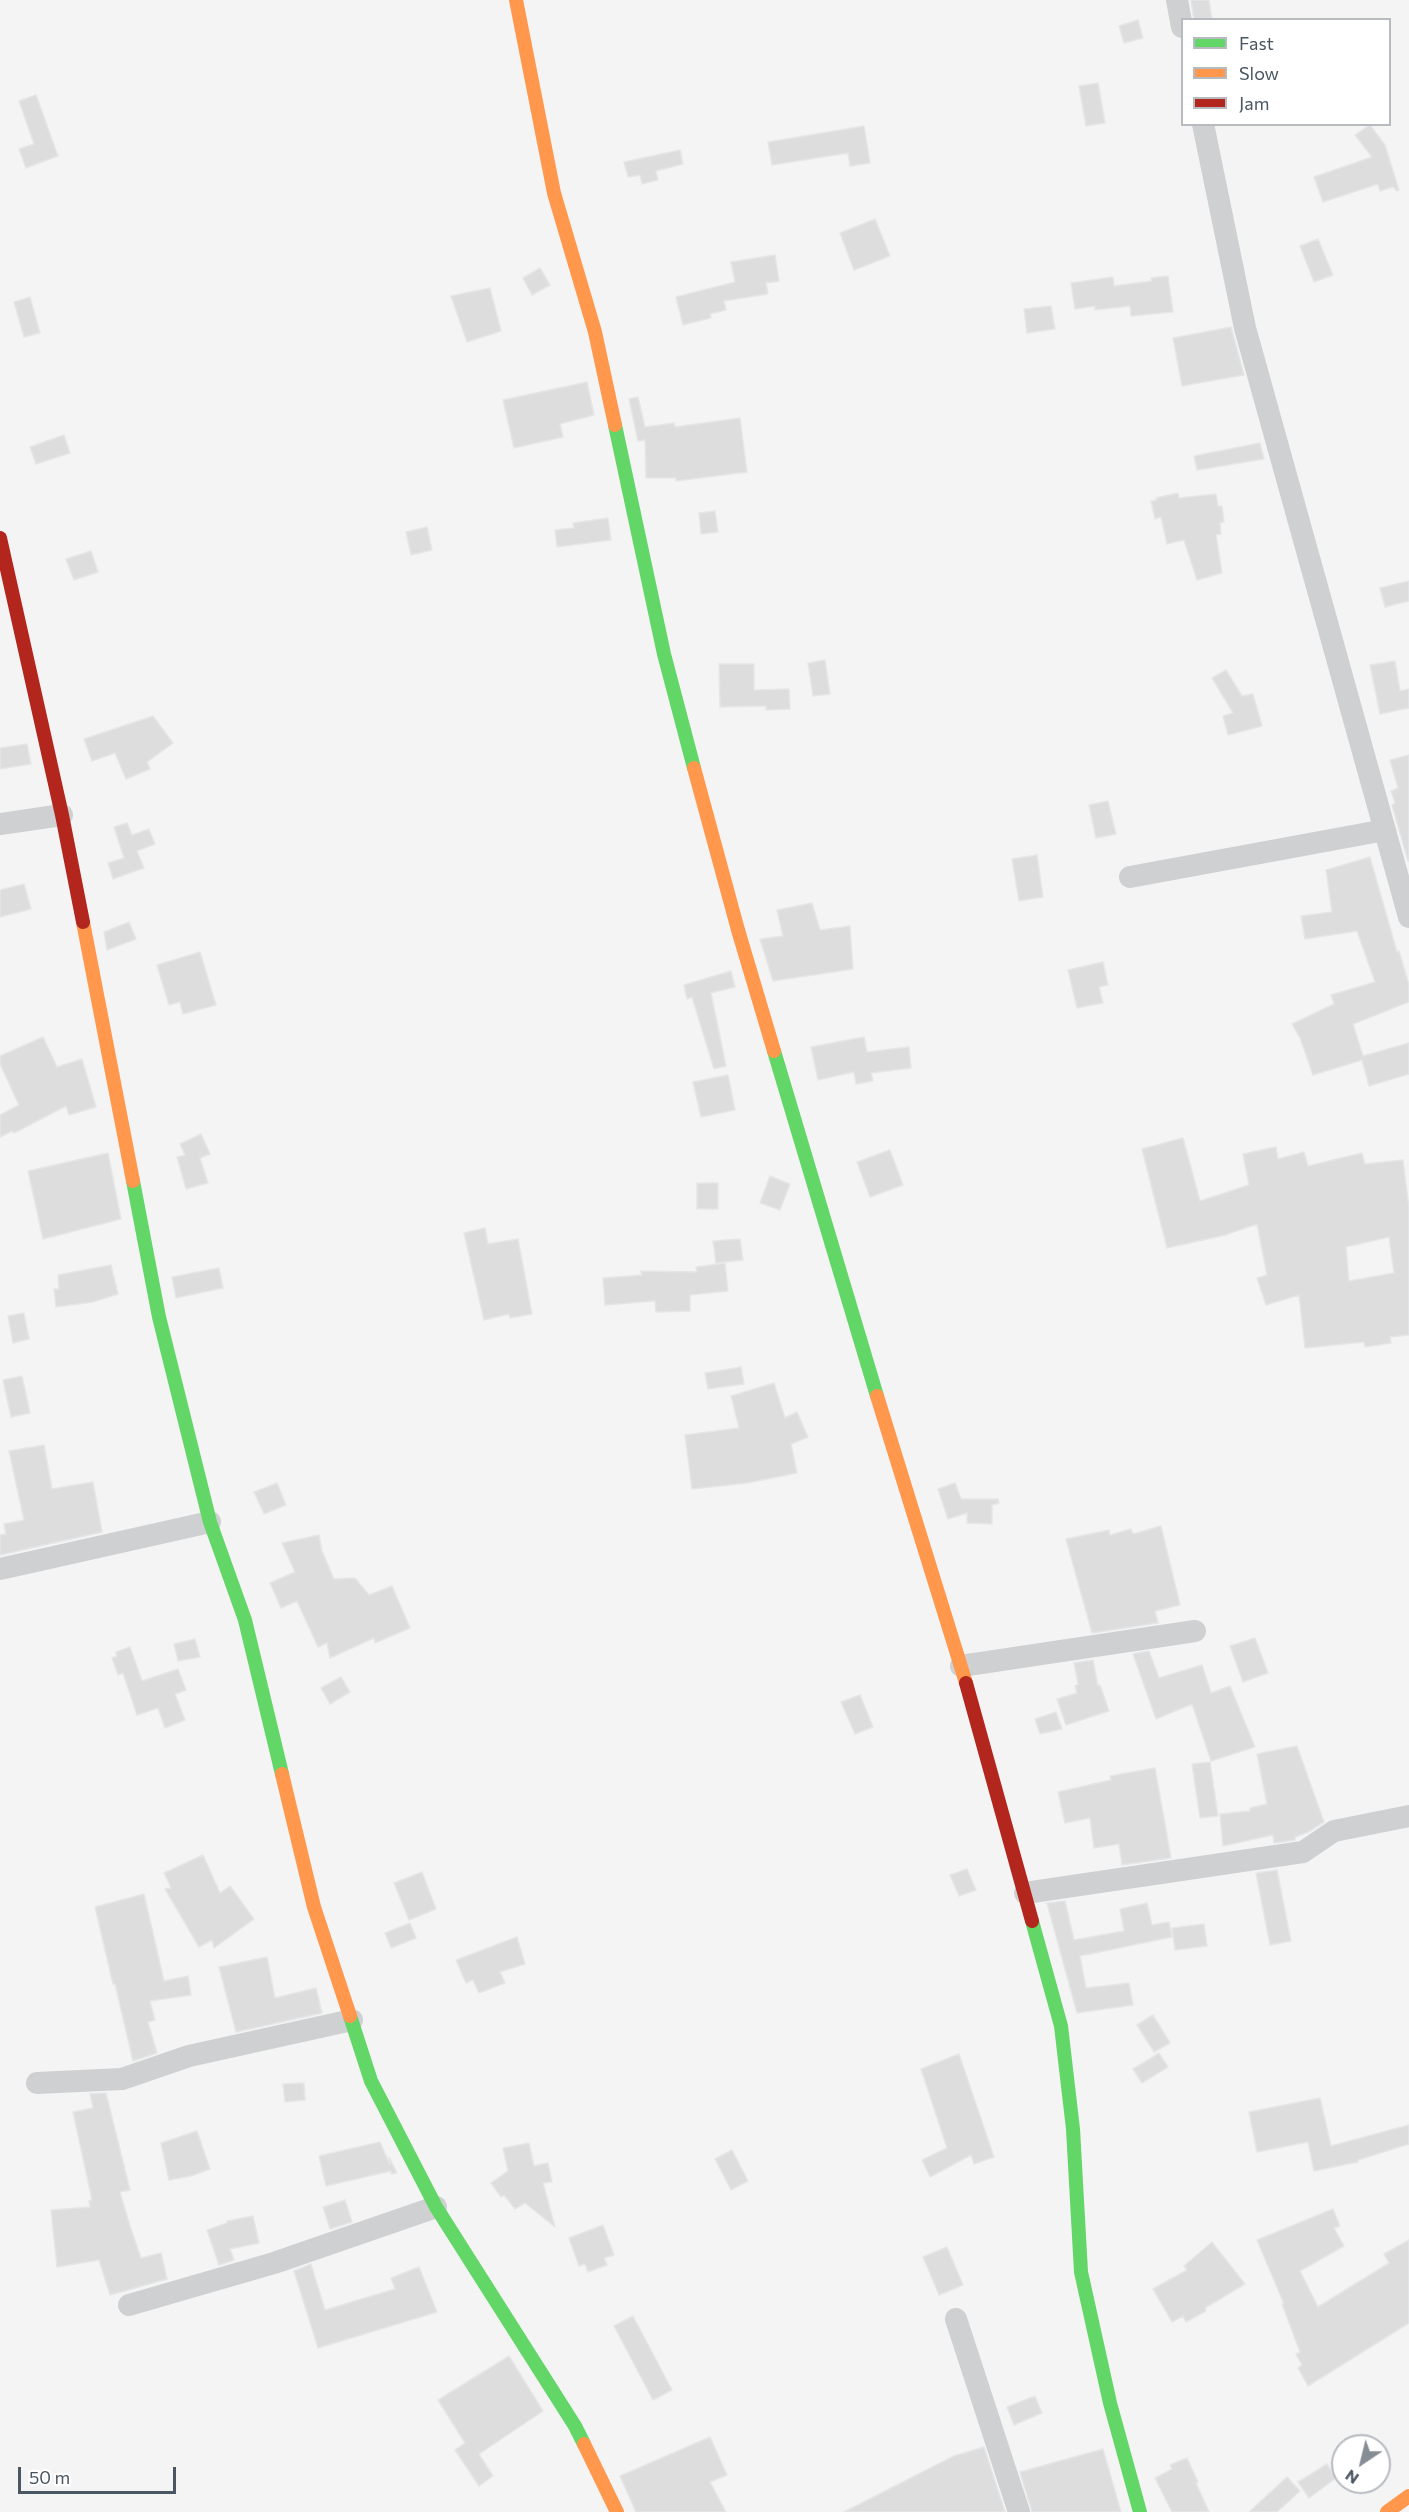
<!DOCTYPE html>
<style>
body{margin:0}
#map{position:relative;width:1409px;height:2512px;overflow:hidden;background:#f4f4f4;font-family:Commissioner,sans-serif}
canvas{display:block}
.legend{position:absolute;left:1181px;top:18px;width:210px;height:108px;box-sizing:border-box;background:#fff;border:2px solid #b7bbc0;margin:0;padding:8px 10px;list-style:none;font-size:18px;color:#4a5661}
.legend li{display:flex;align-items:center;gap:12px;height:30px}
.legend b{width:30px;border:2px solid #b7bbc0}
.north{position:absolute;left:1331px;top:2434px;width:60px;height:60px;box-sizing:border-box;background:#fff;border:2px solid #b7bbc0;border-radius:50%;rotate:215deg;font-size:16px;font-weight:700;line-height:24px;text-align:center;color:#4a5661}
.north::after{content:'';display:block;margin:auto;width:21px;height:27px;background:#868d94;clip-path:polygon(50% 0,100% 100%,50% 72%,0 100%)}
.scale{position:absolute;left:18px;top:2467px;width:158px;height:27px;box-sizing:border-box;border:3px solid #4a5661;border-top:0;padding-left:8px;font-size:18px;line-height:21px;white-space:nowrap;color:#4a5661;-webkit-text-stroke:4px #fff;paint-order:stroke}
</style>
<div id="map">
<canvas width="1409" height="2512"></canvas>
<ul class="legend">
<li><b style="height:8px;background:#63d668"></b>Fast</li>
<li><b style="height:8px;background:#ff974d"></b>Slow</li>
<li><b style="height:8px;background:#b3261e"></b>Jam</li>
</ul>
<div class="north">N</div>
<div class="scale">50 m</div>
</div>
<script>
const ctx = document.querySelector('canvas').getContext('2d');
ctx.lineJoin = 'round';
function paint(path, color) { ctx.fillStyle = color; ctx.fill(path, 'evenodd'); }
const shape = rows => new Path2D(rows.map(r => 'M' + r).join(''));
function trace(path, color, width, dash) { ctx.strokeStyle = color; ctx.lineWidth = width; ctx.lineCap = dash ? 'butt' : 'round'; ctx.setLineDash(dash || []); ctx.stroke(path); }
const building = shape([
 [1191,0,1209,0,1212,20,1194,20,1191,0],
 [1138,20,1143,38,1124,43,1119,26,1138,20],
 [1098,83,1105,123,1086,126,1079,86,1098,83],
 [36,95,58,156,26,168,19,149,34,144,19,101,36,95],
 [1370,125,1385,145,1399,190,1397,191,1393,187,1380,191,1378,184,1323,202,1314,177,1372,157,1355,135,1370,125],
 [864,126,870,163,850,166,848,153,772,165,768,142,864,126],
 [680,150,683,164,656,171,658,180,642,184,640,175,628,177,624,162,680,150],
 [875,219,890,256,854,270,840,233,875,219],
 [1318,239,1333,275,1314,282,1300,246,1318,239],
 [775,255,779,281,766,283,768,294,724,301,726,310,710,314,711,318,683,325,676,297,735,282,731,262,775,255],
 [540,268,550,285,532,295,523,278,540,268],
 [1168,276,1173,312,1131,316,1130,306,1095,310,1095,306,1075,309,1071,283,1113,277,1114,286,1152,281,1151,278,1168,276],
 [490,288,501,331,467,342,451,296,490,288],
 [30,297,40,333,24,337,14,302,30,297],
 [1051,306,1055,329,1027,333,1024,309,1051,306],
 [1231,327,1244,375,1182,386,1173,338,1231,327],
 [587,382,594,415,560,424,563,437,514,448,503,400,587,382],
 [638,397,645,427,674,423,675,427,740,418,747,472,676,481,676,478,646,478,645,440,638,441,629,399,638,397],
 [64,435,70,453,36,464,30,447,64,435],
 [1260,443,1264,459,1197,470,1194,456,1260,443],
 [1178,493,1179,498,1216,494,1218,506,1222,506,1224,522,1220,523,1221,534,1216,535,1222,573,1197,580,1184,540,1167,544,1161,517,1155,519,1151,501,1157,500,1156,498,1178,493],
 [715,511,718,532,701,534,699,513,715,511],
 [608,518,611,540,557,547,555,530,574,528,573,523,608,518],
 [427,527,432,550,411,555,406,532,427,527],
 [91,551,98,572,74,580,66,559,91,551],
 [1409,581,1409,601,1385,607,1380,588,1409,581],
 [825,660,830,694,813,696,808,663,825,660],
 [1395,661,1400,691,1409,689,1409,708,1380,714,1370,665,1395,661],
 [719,664,754,664,754,690,789,689,790,709,766,710,766,706,720,707,719,664],
 [1226,670,1242,696,1253,694,1262,726,1228,735,1223,716,1233,713,1212,678,1226,670],
 [153,716,173,743,147,762,150,769,126,779,115,753,92,761,84,739,153,716],
 [27,744,31,764,0,769,0,748,27,744],
 [1409,755,1409,861,1408,861,1392,805,1395,803,1391,791,1398,788,1390,760,1409,755],
 [1108,801,1116,834,1096,838,1089,805,1108,801],
 [127,823,132,835,149,829,155,844,137,851,144,868,113,879,108,863,124,858,114,827,127,823],
 [1037,855,1043,897,1019,901,1012,859,1037,855],
 [1370,857,1397,952,1399,951,1409,985,1409,1002,1353,1024,1363,1056,1409,1043,1409,1074,1369,1086,1362,1060,1313,1075,1300,1038,1292,1024,1334,1004,1331,995,1375,982,1357,931,1305,939,1301,916,1332,912,1326,870,1370,857],
 [24,884,31,909,0,917,0,890,24,884],
 [812,903,820,930,850,926,853,969,773,981,760,939,783,936,777,910,812,903],
 [129,922,136,939,107,950,104,932,129,922],
 [200,952,216,1005,183,1014,180,1002,169,1005,157,965,200,952],
 [1103,962,1108,985,1099,987,1103,1003,1077,1008,1068,970,1103,962],
 [731,971,735,987,711,993,726,1066,714,1069,692,997,687,999,684,985,731,971],
 [43,1037,57,1067,82,1059,96,1107,69,1115,66,1106,14,1133,12,1131,0,1137,0,1115,19,1105,0,1064,0,1056,43,1037],
 [864,1037,867,1052,909,1047,911,1068,871,1073,873,1081,856,1084,854,1072,818,1080,811,1047,864,1037],
 [728,1075,735,1110,701,1117,693,1082,728,1075],
 [201,1134,210,1154,200,1158,208,1183,186,1189,177,1157,185,1155,180,1144,201,1134],
 [1183,1138,1200,1201,1249,1185,1243,1154,1276,1147,1278,1159,1304,1152,1308,1166,1362,1153,1365,1164,1403,1160,1409,1208,1409,1335,1390,1337,1391,1343,1365,1347,1364,1342,1305,1348,1299,1295,1266,1305,1257,1278,1267,1275,1257,1224,1225,1235,1167,1248,1142,1149,1183,1138],
 [1389,1237,1394,1273,1349,1281,1346,1247,1389,1237],
 [890,1150,903,1185,870,1197,857,1162,890,1150],
 [108,1153,121,1219,43,1239,28,1171,108,1153],
 [770,1176,790,1184,780,1210,760,1203,770,1176],
 [697,1183,718,1183,718,1209,697,1209,697,1183],
 [485,1228,488,1244,518,1239,532,1314,510,1318,509,1314,484,1320,464,1233,485,1228],
 [740,1239,743,1260,716,1263,713,1241,740,1239],
 [725,1263,728,1291,690,1295,690,1311,656,1312,655,1301,605,1305,603,1278,642,1275,641,1271,697,1272,696,1267,725,1263],
 [111,1265,118,1294,93,1302,56,1307,54,1289,59,1289,58,1275,111,1265],
 [219,1268,223,1288,176,1298,172,1277,219,1268],
 [24,1313,29,1339,13,1343,8,1316,24,1313],
 [741,1367,744,1384,708,1389,705,1373,741,1367],
 [22,1376,30,1413,11,1417,3,1380,22,1376],
 [774,1383,785,1418,797,1412,808,1437,791,1444,797,1473,747,1483,692,1489,685,1435,739,1428,731,1396,774,1383],
 [44,1445,52,1489,93,1482,102,1532,0,1555,0,1535,6,1534,4,1524,24,1520,9,1451,44,1445],
 [277,1483,286,1505,264,1514,254,1492,277,1483],
 [955,1483,961,1499,998,1499,999,1503,992,1505,992,1524,967,1523,967,1513,948,1519,938,1489,955,1483],
 [1161,1526,1180,1605,1155,1611,1158,1623,1092,1633,1066,1539,1109,1530,1110,1535,1131,1529,1133,1534,1161,1526],
 [319,1535,322,1551,334,1579,355,1578,369,1595,392,1586,410,1628,375,1643,374,1638,330,1658,327,1643,318,1647,297,1601,281,1608,270,1583,295,1572,282,1543,319,1535],
 [1255,1638,1268,1673,1243,1682,1230,1646,1255,1638],
 [195,1639,200,1657,178,1661,174,1644,195,1639],
 [130,1647,142,1681,178,1669,186,1690,175,1694,185,1720,165,1728,158,1708,137,1715,123,1673,118,1675,112,1658,117,1656,116,1652,130,1647],
 [1149,1651,1159,1678,1202,1665,1211,1693,1230,1686,1255,1747,1211,1761,1192,1704,1156,1719,1133,1654,1149,1651],
 [1093,1660,1098,1686,1100,1685,1109,1711,1066,1725,1057,1699,1077,1693,1075,1686,1078,1684,1074,1663,1093,1660],
 [341,1677,350,1692,330,1704,321,1688,341,1677],
 [860,1695,873,1727,855,1734,841,1702,860,1695],
 [1056,1712,1062,1729,1040,1734,1035,1719,1056,1712],
 [1297,1746,1324,1822,1308,1832,1295,1837,1295,1840,1274,1843,1273,1835,1223,1846,1220,1814,1250,1811,1250,1808,1267,1804,1257,1754,1297,1746],
 [1210,1762,1218,1816,1200,1818,1192,1764,1210,1762],
 [1155,1768,1171,1858,1122,1865,1119,1844,1094,1848,1090,1818,1065,1823,1058,1792,1111,1780,1110,1776,1155,1768],
 [203,1855,220,1893,230,1886,254,1919,214,1948,212,1940,199,1947,165,1889,171,1888,164,1873,203,1855],
 [967,1869,976,1890,959,1896,950,1875,967,1869],
 [1277,1870,1291,1941,1270,1945,1256,1873,1277,1870],
 [422,1872,436,1909,409,1920,394,1883,422,1872],
 [144,1894,164,1981,188,1976,191,1995,150,2001,155,2020,148,2022,157,2053,133,2061,115,1984,113,1984,95,1907,144,1894],
 [1065,1901,1074,1940,1124,1931,1120,1909,1147,1903,1152,1925,1169,1922,1172,1937,1080,1956,1086,1988,1129,1983,1133,2005,1077,2013,1047,1903,1065,1901],
 [410,1923,416,1938,391,1948,385,1933,410,1923],
 [1204,1924,1207,1946,1175,1950,1172,1928,1204,1924],
 [517,1937,525,1964,500,1972,505,1983,479,1993,473,1980,466,1983,456,1960,517,1937],
 [267,1957,275,1998,316,1988,322,2013,236,2032,219,1967,267,1957],
 [1153,2015,1170,2043,1154,2052,1137,2025,1153,2015],
 [1159,2053,1168,2067,1142,2083,1133,2069,1159,2053],
 [959,2054,994,2157,974,2164,971,2155,930,2177,922,2160,947,2148,921,2069,959,2054],
 [304,2083,305,2100,285,2102,283,2084,304,2083],
 [106,2093,130,2190,120,2192,130,2226,141,2258,161,2253,167,2279,110,2295,99,2260,57,2267,51,2210,90,2207,89,2201,92,2200,73,2112,93,2108,90,2094,106,2093],
 [1320,2098,1331,2146,1409,2125,1409,2144,1358,2160,1358,2162,1314,2171,1308,2142,1257,2152,1249,2112,1320,2098],
 [197,2131,210,2169,191,2176,169,2180,161,2143,197,2131],
 [380,2142,390,2165,389,2157,397,2173,391,2174,391,2171,326,2186,319,2156,380,2142],
 [529,2143,534,2166,548,2163,552,2182,543,2183,555,2227,525,2203,515,2209,504,2195,501,2197,491,2183,508,2171,503,2148,529,2143],
 [732,2150,748,2181,731,2190,715,2159,732,2150],
 [345,2200,352,2222,330,2229,323,2207,345,2200],
 [1333,2209,1340,2226,1334,2228,1344,2246,1300,2271,1318,2307,1389,2263,1384,2254,1409,2240,1409,2323,1308,2386,1298,2368,1302,2365,1296,2354,1300,2352,1282,2304,1284,2304,1257,2240,1333,2209],
 [253,2216,259,2243,230,2249,234,2260,219,2265,207,2230,227,2223,227,2221,253,2216],
 [603,2225,614,2255,604,2258,607,2265,588,2272,585,2264,579,2266,569,2238,603,2225],
 [1212,2242,1245,2284,1205,2308,1206,2311,1186,2322,1183,2316,1172,2322,1153,2289,1187,2270,1184,2266,1212,2242],
 [947,2247,963,2285,939,2295,923,2257,947,2247],
 [311,2264,325,2310,395,2289,391,2278,419,2267,437,2312,318,2348,294,2271,311,2264],
 [633,2316,672,2390,653,2400,614,2326,633,2316],
 [509,2356,543,2411,479,2454,493,2476,479,2486,455,2450,465,2443,438,2400,509,2356],
 [1035,2396,1042,2413,1014,2425,1007,2407,1035,2396],
 [710,2437,727,2475,710,2482,726,2512,636,2512,620,2476,710,2437],
 [984,2447,1005,2512,844,2512,954,2456,984,2447],
 [1103,2449,1121,2512,1032,2512,1020,2472,1103,2449],
 [1187,2458,1198,2482,1196,2483,1209,2512,1172,2512,1155,2478,1172,2469,1170,2465,1187,2458],
 [1327,2464,1336,2478,1309,2498,1298,2482,1327,2464],
 [1287,2477,1300,2491,1277,2512,1249,2512,1287,2477]
]);
paint(building, '#ddddde');
trace(building, '#e5e6e7', 1.5);
trace(shape([
 [1177,0,1182,27],
 [1203,124,1245,328,1409,917],
 [0,824,62,815],
 [1130,877,1385,830],
 [0,1569,210,1522],
 [961,1666,1195,1631],
 [1025,1893,1303,1852,1334,1831,1409,1816],
 [37,2083,122,2079,189,2056,352,2020],
 [129,2305,274,2263,436,2207],
 [956,2319,1019,2512]
]), '#ced0d2', 22);
trace(shape([
 [615,425,664,654,694,768],
 [774,1051,877,1396],
 [133,1181,159,1317,210,1522,245,1620,282,1774],
 [1032,1921,1061,2026,1073,2129,1081,2272,1110,2403,1140,2512],
 [350,2016,371,2081,436,2207,575,2426,584,2444]
]), '#63d668', 14);
trace(shape([
 [516,0,554,193,595,332,615,425],
 [694,768,738,930,774,1051],
 [83,922,133,1181],
 [877,1396,966,1683],
 [282,1774,314,1907,350,2016],
 [584,2444,617,2512],
 [1387,2512,1409,2496]
]), '#ff974d', 14);
trace(shape([
 [0,538,62,815,83,922],
 [966,1683,1032,1921]
]), '#b3261e', 14);
</script>
